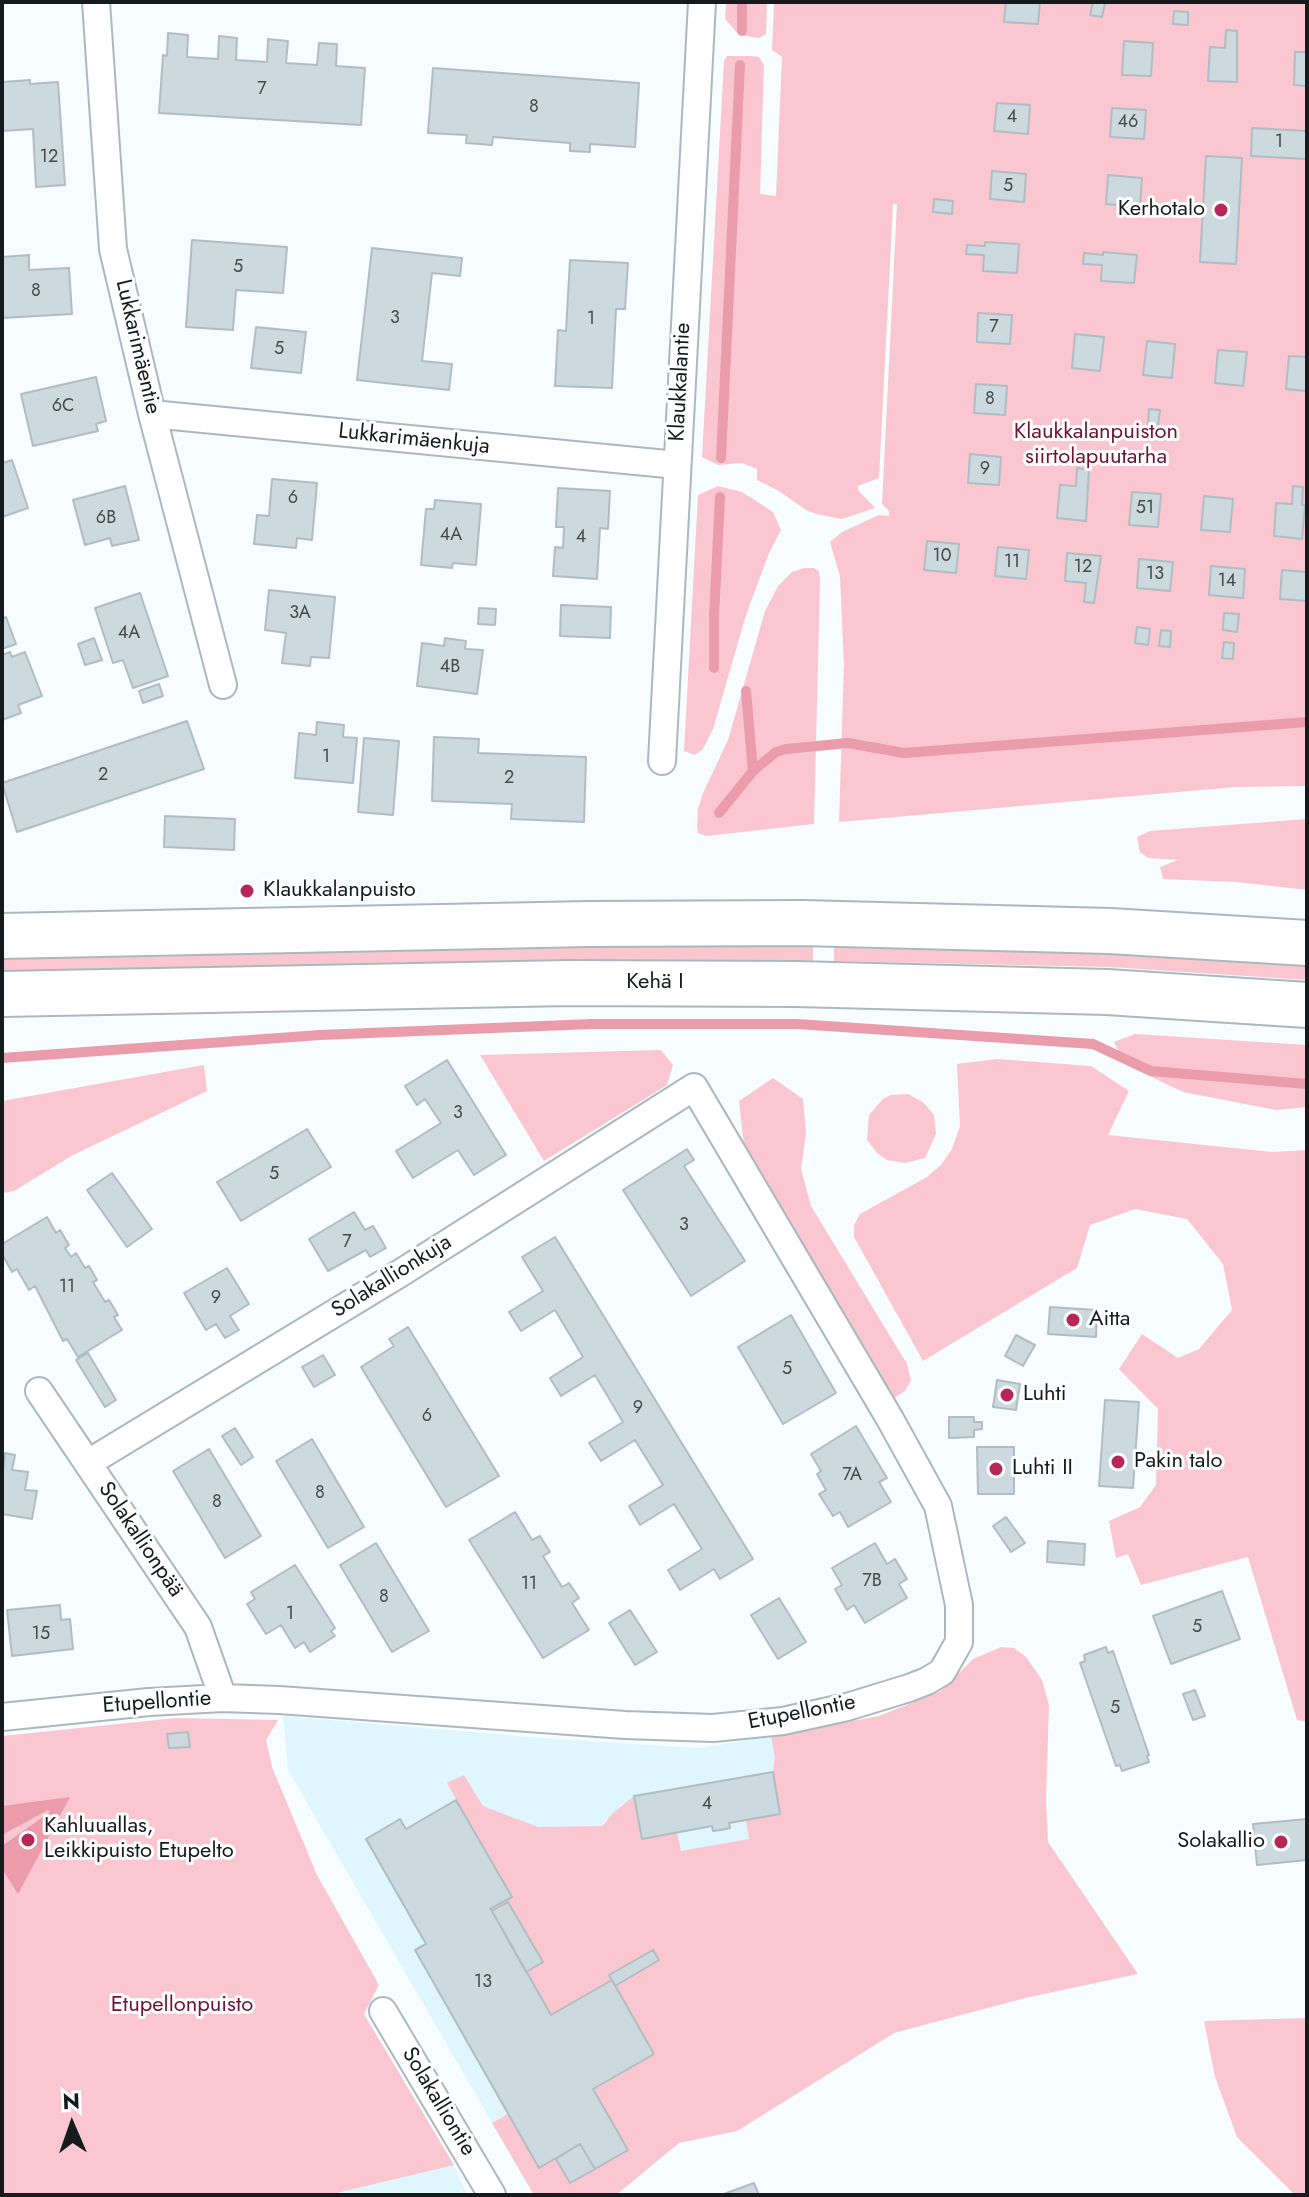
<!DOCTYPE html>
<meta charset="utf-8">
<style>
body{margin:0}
#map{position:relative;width:1309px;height:2197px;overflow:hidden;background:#f7fcfe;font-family:Jost,sans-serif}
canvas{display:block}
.frame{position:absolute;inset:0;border:4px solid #151a1c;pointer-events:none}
.north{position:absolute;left:32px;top:2085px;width:80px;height:80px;-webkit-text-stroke:6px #fff;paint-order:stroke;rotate:358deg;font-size:22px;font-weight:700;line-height:32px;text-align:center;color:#151a1c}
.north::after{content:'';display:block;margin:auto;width:28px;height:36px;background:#151a1c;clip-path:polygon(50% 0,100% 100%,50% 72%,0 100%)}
</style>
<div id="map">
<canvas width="1309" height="2197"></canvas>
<div class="frame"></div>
<div class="north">N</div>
</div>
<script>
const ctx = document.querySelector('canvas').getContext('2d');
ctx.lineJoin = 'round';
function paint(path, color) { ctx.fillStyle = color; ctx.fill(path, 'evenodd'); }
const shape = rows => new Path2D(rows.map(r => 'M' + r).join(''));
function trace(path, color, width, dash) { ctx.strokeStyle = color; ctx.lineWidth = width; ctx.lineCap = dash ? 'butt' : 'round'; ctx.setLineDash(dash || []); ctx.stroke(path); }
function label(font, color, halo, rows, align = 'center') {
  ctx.font = font + ' Jost,sans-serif'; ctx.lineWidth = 6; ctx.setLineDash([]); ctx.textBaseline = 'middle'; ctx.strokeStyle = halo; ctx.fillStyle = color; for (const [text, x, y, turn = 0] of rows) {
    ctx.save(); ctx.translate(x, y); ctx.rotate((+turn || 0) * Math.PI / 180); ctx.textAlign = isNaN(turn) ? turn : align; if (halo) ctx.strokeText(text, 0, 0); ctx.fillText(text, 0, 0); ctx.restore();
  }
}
paint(shape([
 [283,1716,555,1739,700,1748,771,1736,776,1758,817,1751,737,2131,679,2143,616,2195,534,2195,288,1770],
 [454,2165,467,2195,329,2195]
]), '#dff6ff');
paint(shape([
 [726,2,767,2,766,34,759,38,739,35,725,19],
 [774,2,1307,2,1307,786,1235,787,839,822,844,664,840,576,830,542,842,532,879,515,889,516,889,511,882,504,897,204,893,204,879,478,858,486,858,490,875,508,842,519,816,514,806,510,779,491,757,480,757,469,742,463,718,465,702,457,724,61,727,56,751,56,759,57,764,65,760,194,776,196,782,57,772,50],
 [718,486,742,492,773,512,781,530,769,553,746,615,713,729,703,749,695,755,684,751,698,495],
 [804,568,814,568,819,571,820,579,814,824,706,836,698,833,697,827,698,809,703,793,728,740,765,611,778,586,792,572],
 [1307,819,1307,890,1237,882,1163,879,1160,867,1178,860,1148,858,1140,852,1137,837,1150,831],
 [589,946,813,947,813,961,590,961,2,972,2,956],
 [834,947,1109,952,1261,961,1307,965,1307,980,1110,967,834,961],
 [1135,1034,1307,1045,1307,1107,1276,1110,1183,1092,1126,1065,1114,1042],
 [661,1050,673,1065,667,1085,544,1161,480,1055],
 [997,1059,1091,1066,1129,1091,1108,1135,1272,1152,1307,1150,1307,1722,1297,1720,1248,1557,1141,1585,1128,1554,1116,1558,1109,1521,1140,1507,1156,1485,1158,1409,1119,1369,1142,1334,1178,1358,1199,1349,1232,1310,1223,1264,1187,1219,1135,1209,1090,1225,1077,1268,923,1361,854,1237,854,1225,860,1214,927,1177,941,1165,952,1149,960,1126,957,1064],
 [204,1065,207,1091,73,1155,14,1191,2,1193,2,1101],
 [773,1078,803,1099,806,1133,801,1169,811,1206,907,1364,911,1380,905,1391,894,1398,744,1145,739,1101],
 [908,1094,923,1102,934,1115,936,1134,925,1158,905,1163,887,1160,877,1153,867,1140,869,1115,883,1099,891,1095],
 [1001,1647,1014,1648,1026,1657,1042,1680,1049,1705,1046,1801,1048,1842,1138,1974,1025,1998,894,2033,737,2131,679,2143,616,2195,534,2195,492,2123,508,2114,539,2168,580,2144,595,2169,628,2149,593,2089,654,2054,612,1981,551,2015,490,1909,511,1896,447,1783,464,1775,483,1806,538,1827,603,1826,611,1815,634,1796,642,1839,677,1833,681,1851,749,1839,746,1820,780,1814,773,1772,775,1758,771,1736,879,1716,941,1691,973,1659],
 [176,1718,278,1720,266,1740,272,1767,317,1875,379,1985,364,2014,454,2165,329,2195,2,2195,2,1736],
 [1307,2018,1307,2195,1295,2195,1237,2137,1215,2077,1204,2021]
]), '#fac7d0');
paint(shape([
 [70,1797,18,1894,2,1869,2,1846,50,1812,48,1810,2,1835,2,1806]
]), '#ea9cab');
trace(shape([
 [742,31,742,2],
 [721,458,740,65],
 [714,668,714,617,720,497],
 [746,691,753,771],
 [719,813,753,771,776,752,786,749,848,743,904,753,1307,722],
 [2,1058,320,1035,592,1024,797,1024,1093,1044,1151,1071,1307,1084]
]), '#ea9cab', 10);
const building = shape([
 [1006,2,1040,2,1038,24,1004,22,1006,2],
 [1093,2,1105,3,1102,17,1090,15,1093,2],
 [1174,11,1188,12,1188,25,1173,24,1174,11],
 [1226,30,1237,31,1237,82,1208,81,1210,47,1225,48,1226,30],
 [168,33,188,35,187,57,218,59,219,36,237,38,236,60,267,62,268,39,288,41,286,63,317,65,319,43,337,44,336,66,365,68,361,125,159,113,163,55,167,56,168,33],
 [1124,41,1153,43,1151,76,1122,75,1124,41],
 [1295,52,1307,52,1307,86,1294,85,1295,52],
 [433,68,639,83,635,147,590,144,590,152,570,151,570,143,493,137,492,145,466,143,467,135,428,133,433,68],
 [30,80,30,84,58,82,65,185,36,187,33,129,2,131,2,82,30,80],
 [997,103,1030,105,1028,134,994,131,997,103],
 [1112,108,1146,110,1144,139,1110,137,1112,108],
 [1252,128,1307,131,1307,159,1251,156,1252,128],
 [1206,156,1242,158,1236,264,1200,262,1206,156],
 [992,171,1026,174,1024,202,990,199,992,171],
 [1108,175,1142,178,1140,207,1106,204,1108,175],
 [934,199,953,201,952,214,933,212,934,199],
 [192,240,287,247,283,293,236,290,233,330,186,327,192,240],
 [985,242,1019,244,1017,273,983,271,984,255,966,254,967,245,985,246,985,242],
 [372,248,462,258,460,276,432,273,422,361,452,364,449,390,357,380,372,248],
 [1103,252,1137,255,1134,283,1101,281,1102,265,1083,264,1084,253,1103,255,1103,252],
 [29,255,29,270,69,268,72,314,2,318,2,257,29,255],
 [570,260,628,263,625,309,616,309,612,388,555,386,558,330,566,331,570,260],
 [978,313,1012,315,1010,344,977,342,978,313],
 [256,327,306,332,301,373,251,368,256,327],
 [1075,334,1104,337,1100,371,1072,368,1075,334],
 [1147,341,1175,344,1172,378,1143,375,1147,341],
 [1218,350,1247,352,1243,386,1215,383,1218,350],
 [1289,356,1307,357,1307,391,1286,389,1289,356],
 [96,377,106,421,96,424,98,431,33,446,21,394,96,377],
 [976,384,1007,386,1005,415,974,413,976,384],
 [1149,409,1160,410,1158,426,1148,425,1149,409],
 [970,454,1001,457,999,485,968,483,970,454],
 [12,460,28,508,2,517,2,463,12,460],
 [1077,468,1089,470,1086,521,1057,518,1060,485,1076,486,1077,468],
 [272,479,317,483,312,540,297,538,296,548,254,544,257,515,269,516,272,479],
 [125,486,139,540,112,546,110,538,85,545,73,500,125,486],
 [1293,486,1303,487,1302,505,1305,505,1302,539,1274,536,1276,503,1292,504,1293,486],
 [558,488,610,491,608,529,600,528,597,579,553,576,555,547,563,548,564,527,556,527,558,488],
 [1132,492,1161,494,1158,527,1129,525,1132,492],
 [1204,496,1233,499,1230,532,1201,530,1204,496],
 [435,500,481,504,476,565,453,563,452,568,421,565,426,509,434,509,435,500],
 [927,541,959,544,956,573,924,570,927,541],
 [998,547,1029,550,1026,579,995,576,998,547],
 [1067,553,1101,556,1094,603,1084,602,1086,583,1065,581,1067,553],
 [1139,559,1173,562,1170,591,1137,588,1139,559],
 [1211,566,1245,569,1243,598,1209,595,1211,566],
 [1282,570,1307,572,1307,601,1280,599,1282,570],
 [269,590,335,597,329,658,311,657,310,666,282,663,286,633,265,630,269,590],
 [140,593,168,676,133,688,123,660,113,663,95,608,140,593],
 [561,605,611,607,610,638,560,636,561,605],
 [479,608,496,609,495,625,478,624,479,608],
 [1224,613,1239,614,1237,632,1223,630,1224,613],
 [6,617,16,644,2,649,2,619,6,617],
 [1137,627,1150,629,1148,645,1135,643,1137,627],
 [1161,630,1171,631,1170,647,1159,646,1161,630],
 [94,638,102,660,85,665,78,644,94,638],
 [445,638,466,641,465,649,483,650,477,694,417,686,422,643,444,646,445,638],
 [1224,642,1234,643,1233,659,1222,658,1224,642],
 [10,652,12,657,25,652,42,696,18,705,21,713,2,720,2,655,10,652],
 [159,684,163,696,143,703,139,691,159,684],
 [187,721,204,769,17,832,2,783,187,721],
 [317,722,344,725,343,737,357,738,353,783,295,778,299,733,316,735,317,722],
 [434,737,479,739,478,753,586,757,584,822,511,819,512,804,432,801,434,737],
 [364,738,399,741,393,815,358,812,364,738],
 [165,816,235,819,234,850,164,847,165,816],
 [447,1060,506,1155,474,1175,458,1150,413,1178,396,1151,441,1123,425,1099,417,1105,405,1086,447,1060],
 [307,1129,331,1167,241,1221,217,1182,307,1129],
 [687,1149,694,1160,684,1166,745,1261,691,1296,623,1190,687,1149],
 [112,1173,152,1229,127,1247,87,1190,112,1173],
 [354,1212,365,1230,373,1226,386,1248,370,1257,366,1250,328,1271,309,1239,354,1212],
 [47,1217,56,1233,60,1230,69,1245,65,1248,71,1257,76,1253,85,1268,89,1266,97,1280,93,1282,105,1302,109,1300,118,1315,114,1317,122,1330,78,1357,67,1339,63,1341,35,1286,29,1290,17,1269,12,1272,2,1254,2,1244,47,1217],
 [555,1237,753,1559,720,1579,714,1569,680,1590,668,1570,702,1549,674,1504,640,1525,629,1506,663,1485,635,1440,601,1461,589,1443,623,1422,595,1375,561,1396,550,1378,583,1357,555,1310,521,1331,509,1312,543,1291,522,1257,555,1237],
 [227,1268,249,1304,230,1316,239,1330,225,1338,216,1324,206,1330,184,1293,227,1268],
 [1050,1307,1097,1310,1096,1337,1048,1334,1050,1307],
 [791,1315,836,1393,783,1424,738,1347,791,1315],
 [408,1327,499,1476,446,1507,361,1367,394,1346,389,1339,408,1327],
 [1016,1335,1035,1345,1023,1366,1005,1356,1016,1335],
 [88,1353,116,1400,105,1407,76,1360,88,1353],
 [323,1355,335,1375,314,1387,302,1367,323,1355],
 [997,1380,1020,1384,1016,1410,993,1407,997,1380],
 [1105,1400,1139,1402,1133,1488,1099,1486,1105,1400],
 [949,1417,974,1417,974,1422,982,1422,982,1429,974,1430,974,1437,949,1438,949,1417],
 [856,1426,887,1478,879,1482,891,1502,848,1527,840,1512,833,1516,819,1494,826,1490,817,1474,821,1471,811,1454,856,1426],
 [235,1428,253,1457,241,1465,222,1436,235,1428],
 [312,1439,364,1527,328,1548,276,1461,312,1439],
 [977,1447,1014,1447,1014,1494,978,1494,977,1447],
 [209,1449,261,1536,225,1558,173,1471,209,1449],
 [5,1453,15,1455,12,1470,28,1472,25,1490,37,1491,32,1519,2,1514,2,1476,5,1453],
 [515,1512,532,1540,540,1536,550,1552,543,1556,562,1587,569,1583,579,1598,572,1603,589,1630,543,1658,469,1540,515,1512],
 [1006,1517,1025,1543,1011,1552,993,1526,1006,1517],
 [1048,1541,1085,1544,1084,1565,1047,1562,1048,1541],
 [376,1543,429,1631,392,1652,340,1565,376,1543],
 [875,1543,887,1564,895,1559,907,1579,899,1584,907,1598,865,1623,854,1605,847,1610,835,1589,842,1585,832,1568,875,1543],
 [295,1565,335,1628,331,1631,335,1636,310,1652,304,1642,295,1648,281,1625,266,1634,247,1604,255,1599,251,1592,295,1565],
 [1222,1591,1240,1639,1171,1664,1153,1616,1222,1591],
 [779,1598,806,1642,778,1659,751,1615,779,1598],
 [60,1605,61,1620,70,1619,73,1649,12,1656,7,1610,60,1605],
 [630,1610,657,1652,635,1665,609,1623,630,1610],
 [1106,1647,1108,1653,1113,1651,1149,1755,1147,1756,1149,1762,1122,1771,1120,1765,1116,1766,1080,1663,1085,1661,1084,1655,1106,1647],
 [1195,1690,1205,1716,1193,1720,1183,1694,1195,1690],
 [188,1732,190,1747,169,1748,167,1734,188,1732],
 [773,1772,780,1814,729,1823,730,1828,721,1830,713,1831,712,1826,642,1839,634,1796,773,1772],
 [456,1800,512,1897,490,1909,492,1911,551,2015,612,1980,654,2054,593,2089,628,2150,595,2169,580,2144,539,2168,415,1950,426,1944,366,1839,400,1819,406,1829,456,1800],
 [1307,1819,1307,1860,1257,1865,1253,1824,1307,1819],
 [508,1902,543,1962,526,1972,492,1911,508,1902],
 [653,1950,659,1960,615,1986,609,1975,653,1950],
 [580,2144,595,2169,570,2183,556,2159,580,2144],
 [754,2183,759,2195,721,2195,754,2183]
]);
paint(building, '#ccdadf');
trace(building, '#b0bdc2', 2);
const street = shape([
 [96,2,113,249,152,414,223,685],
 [152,414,677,465],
 [662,761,702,2],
 [39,1391,198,1627,223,1698],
 [2,1717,149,1702,223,1698,279,1700,625,1725,713,1728,783,1721,847,1707,909,1688,927,1681,942,1672,959,1642,959,1605,938,1506,890,1419,694,1087,399,1274,88,1463],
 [383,2011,492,2195]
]);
const highway = shape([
 [2,936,588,924,802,923,1110,931,1307,943],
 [2,994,569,983,796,984,1107,992,1307,1005]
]);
trace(street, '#abb9be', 30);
trace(highway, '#abb9be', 48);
trace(street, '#fff', 26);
trace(highway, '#fff', 44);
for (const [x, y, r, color] of [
 [1221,210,8,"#b62757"],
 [247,891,8,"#b62757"],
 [1073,1320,8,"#b62757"],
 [1007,1395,8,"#b62757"],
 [1118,1462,8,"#b62757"],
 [996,1469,8,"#b62757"],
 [28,1840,8,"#b62757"],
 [1281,1842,8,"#b62757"]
]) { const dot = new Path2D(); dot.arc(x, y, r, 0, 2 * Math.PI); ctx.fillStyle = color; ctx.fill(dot); trace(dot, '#fff', 3); }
label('18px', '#434a4d', null, [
 ["7",262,90],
 ["8",534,108],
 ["4",1012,118],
 ["46",1128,123],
 ["1",1279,143],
 ["12",49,158],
 ["5",1008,187],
 ["5",238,268],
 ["8",36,292],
 ["3",395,319],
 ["1",591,320],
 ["7",994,328],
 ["5",279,350],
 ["8",990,400],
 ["6C",63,407],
 ["9",985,470],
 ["6",293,499],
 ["51",1145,509],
 ["6B",106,519],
 ["4A",451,536],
 ["4",581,538],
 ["10",942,557],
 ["11",1012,563],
 ["12",1083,568],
 ["13",1155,575],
 ["14",1227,582],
 ["3A",300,614],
 ["4A",129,634],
 ["4B",450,668],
 ["1",326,758],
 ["2",103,776],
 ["2",509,779],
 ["3",458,1114],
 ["5",274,1175],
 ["3",684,1226],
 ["7",347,1243],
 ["11",67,1288],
 ["9",216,1299],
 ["5",787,1370],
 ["9",638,1409],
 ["6",427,1417],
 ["7A",852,1476],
 ["8",320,1494],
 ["8",217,1503],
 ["7B",872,1582],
 ["11",529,1585],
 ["8",384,1598],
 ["1",290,1615],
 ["5",1197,1628],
 ["15",41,1635],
 ["5",1115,1709],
 ["4",707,1805],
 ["13",483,1983]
]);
label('22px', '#151a1c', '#fff', [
 ["Kerhotalo",1205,210,"right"],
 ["Klaukkalanpuisto",263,891],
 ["Aitta",1089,1320],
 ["Luhti",1023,1395],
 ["Pakin talo",1134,1462],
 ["Luhti II",1012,1469],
 ["Kahluuallas,",44,1827],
 ["Leikkipuisto Etupelto",44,1852],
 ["Solakallio",1265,1842,"right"]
], 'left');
label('22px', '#151a1c', '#fff', [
 ["Lukkarimäentie",137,347,77],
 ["Klaukkalantie",681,382,-87],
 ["Lukkarimäenkuja",414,440,6],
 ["Kehä I",655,983],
 ["Solakallionkuja",392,1277,-32],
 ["Solakallionpää",140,1540,56],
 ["Etupellontie",157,1703,-4],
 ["Etupellontie",802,1713,-11],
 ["Solakalliontie",438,2102,59]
]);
label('22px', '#6e1332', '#fff', [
 ["Klaukkalanpuiston",1096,433],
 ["siirtolapuutarha",1096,458],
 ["Etupellonpuisto",182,2006]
]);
</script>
